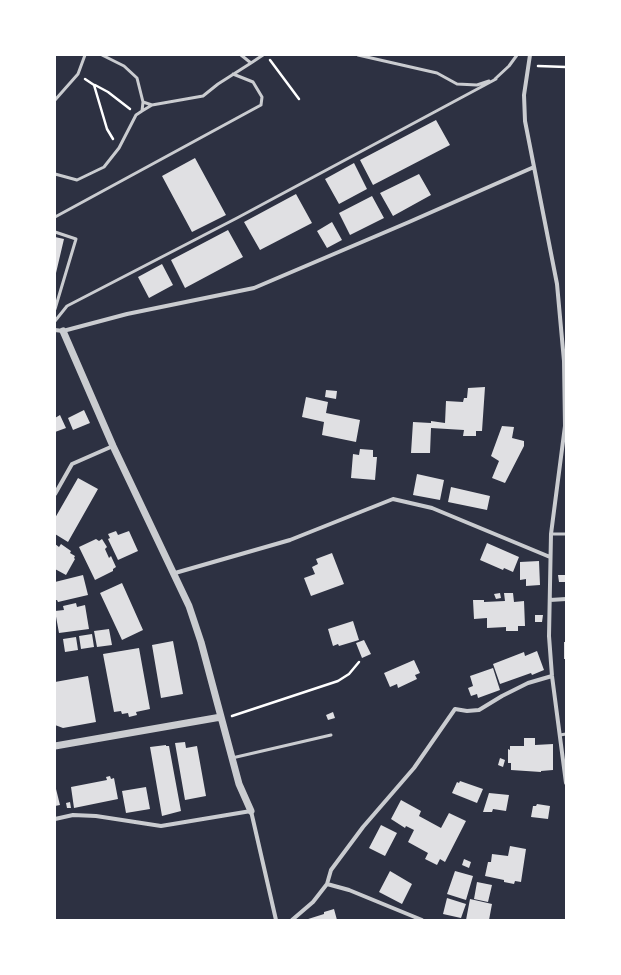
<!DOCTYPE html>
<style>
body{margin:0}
#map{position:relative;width:621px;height:975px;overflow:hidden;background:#2d3142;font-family:Merriweather,serif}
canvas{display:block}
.frame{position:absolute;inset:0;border:56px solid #fff;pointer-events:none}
</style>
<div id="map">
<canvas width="621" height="975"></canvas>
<div class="frame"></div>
</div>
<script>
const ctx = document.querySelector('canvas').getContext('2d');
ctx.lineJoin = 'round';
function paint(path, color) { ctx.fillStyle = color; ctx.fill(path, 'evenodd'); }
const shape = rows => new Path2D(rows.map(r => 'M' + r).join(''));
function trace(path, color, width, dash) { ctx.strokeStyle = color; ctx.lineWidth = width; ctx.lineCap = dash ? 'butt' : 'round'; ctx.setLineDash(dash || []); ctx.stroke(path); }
paint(shape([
 [436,120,450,145,373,185,360,160],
 [195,158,226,215,192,232,162,176],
 [354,163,367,189,339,204,325,179],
 [419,174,431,195,393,216,380,193],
 [296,194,312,223,260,250,244,222],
 [372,196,384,218,350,235,339,213],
 [332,222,342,240,327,248,317,231],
 [228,230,243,257,185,288,171,260],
 [55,237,64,239,56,273,55,273],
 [162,264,173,285,149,298,138,277],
 [485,387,482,431,476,431,476,436,463,436,464,430,431,428,430,453,411,453,413,422,431,423,431,421,445,423,446,401,463,402,464,398,467,398,468,388],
 [326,390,337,391,336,399,325,397],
 [306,397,328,402,326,413,360,420,356,442,322,435,324,422,302,417],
 [84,410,90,423,73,430,68,418],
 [60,415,66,428,55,432,55,418],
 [502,426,514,427,512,438,524,441,524,446,505,483,492,478,499,461,491,456],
 [360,449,373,450,373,457,377,457,375,480,351,478,353,454,359,455],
 [417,474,444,480,440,500,413,495],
 [78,478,98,489,68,542,55,534,55,518],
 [451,487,490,496,487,510,448,502],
 [116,531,118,535,129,531,138,551,118,560,108,539,110,538,108,534],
 [96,539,99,541,102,539,107,547,105,549,109,558,111,556,116,567,113,569,113,571,95,580,79,547],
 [487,543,519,557,513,572,504,568,503,570,480,560],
 [55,544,59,547,61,544,71,551,70,553,75,556,74,558,75,559,66,575,55,569],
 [332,553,344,584,311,596,304,578,315,574,312,567,318,564,316,559],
 [539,561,540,585,526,586,526,579,520,580,520,562],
 [83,575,88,595,58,602,57,600,55,600,55,582],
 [558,575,565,575,565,582,559,582],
 [122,583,143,630,122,640,100,593],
 [500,593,501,598,496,599,494,594],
 [504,593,513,593,514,602,524,601,525,626,518,626,518,631,506,631,506,627,487,628,487,618,474,619,473,600,484,600,484,602,505,601],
 [76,603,77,607,85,605,89,629,59,633,55,611,64,610,63,606],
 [535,615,543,615,542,622,535,622],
 [353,621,359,640,339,646,338,644,333,646,328,629],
 [109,629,112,645,97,647,94,631],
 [92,634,94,647,81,649,79,636],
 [76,637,78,650,65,652,63,639],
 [364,640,371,654,362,658,356,643],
 [173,641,183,694,161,698,152,645],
 [564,642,566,642,566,659,564,659],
 [139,648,150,709,136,712,137,715,129,717,128,713,122,714,121,711,114,712,103,654],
 [537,651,544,670,532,675,531,673,500,684,493,664,524,652,525,656],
 [414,660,420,673,415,675,417,679,398,688,397,684,390,687,384,673],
 [493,668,500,690,478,698,477,694,471,696,468,688,473,686,470,676],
 [88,676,96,722,63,728,55,725,55,682],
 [333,712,335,718,328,720,326,715],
 [524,738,535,738,535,745,553,744,553,770,541,771,541,772,511,770,511,763,508,763,508,749,510,750,510,746,524,746],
 [185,742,186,748,197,746,206,796,185,800,175,743],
 [166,745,166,746,169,746,181,811,162,816,150,747],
 [500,758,505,760,503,767,498,765],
 [110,776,111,779,114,778,118,799,74,808,71,787,107,780,106,777],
 [460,781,483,789,477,803,452,793,457,782,459,783],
 [55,785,60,805,55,806],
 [146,787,150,809,126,813,122,791],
 [489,793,509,795,506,811,493,809,492,812,483,812],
 [401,800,421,811,419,816,441,828,449,813,466,821,445,862,440,859,437,865,425,859,428,853,408,842,414,830,406,826,405,828,391,819],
 [70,802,71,808,67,808,66,803],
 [537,804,550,806,548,819,531,817,533,806,536,806],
 [381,825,397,833,385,856,369,848],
 [510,846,526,849,521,882,515,881,514,884,504,882,504,880,485,876,488,862,491,862,492,854,508,856],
 [464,859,471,862,469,868,462,865],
 [390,871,412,884,402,904,379,892],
 [455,871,473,876,466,900,447,894],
 [477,882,492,885,488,902,474,899],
 [447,898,466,904,461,918,443,914],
 [470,899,492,904,489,920,466,920],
 [334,909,337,920,305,920,324,914,324,912]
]), '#e0e0e3');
trace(shape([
 [270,60,299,99],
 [538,66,566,67],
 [85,79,94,85,107,129,113,139],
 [95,85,108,92,130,109],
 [232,716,338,681,349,674,359,662]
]), '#fff', 2.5);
trace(shape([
 [102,55,124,66,137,78,143,102],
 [358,55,437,73,457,84,477,85,489,81],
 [251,63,263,55],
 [495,79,509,66,517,55],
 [55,100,78,74,85,55],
 [142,111,152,105],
 [55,174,77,180,104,167,119,148,136,115,142,111,143,102,152,105,203,96,218,84,251,63,241,55],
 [55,217,261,105,262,97,253,82,233,74],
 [55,232,76,239,55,309],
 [55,321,67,306,237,218,496,79],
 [551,534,566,534],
 [560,735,566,734],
 [232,758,331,735]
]), '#caccd0', 3);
trace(shape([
 [530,55,524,95,525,121,557,284,564,361,565,426,551,534,549,636,552,676,566,783],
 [55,330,63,331,127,314,254,288,409,222,534,167],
 [55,494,72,464,113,446],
 [175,573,290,540,393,499,432,508,550,557],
 [550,600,566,599],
 [55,819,73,815,96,816,161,826,251,811,276,920],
 [327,884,349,890,422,920],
 [292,920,313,902,327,884,331,870,363,827,414,768,455,709,467,711,479,710,502,696,528,683,552,676]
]), '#caccd0', 4);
trace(shape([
 [63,331,113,446,189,606,201,642,239,784,251,811],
 [55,746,221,717]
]), '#caccd0', 7);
</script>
